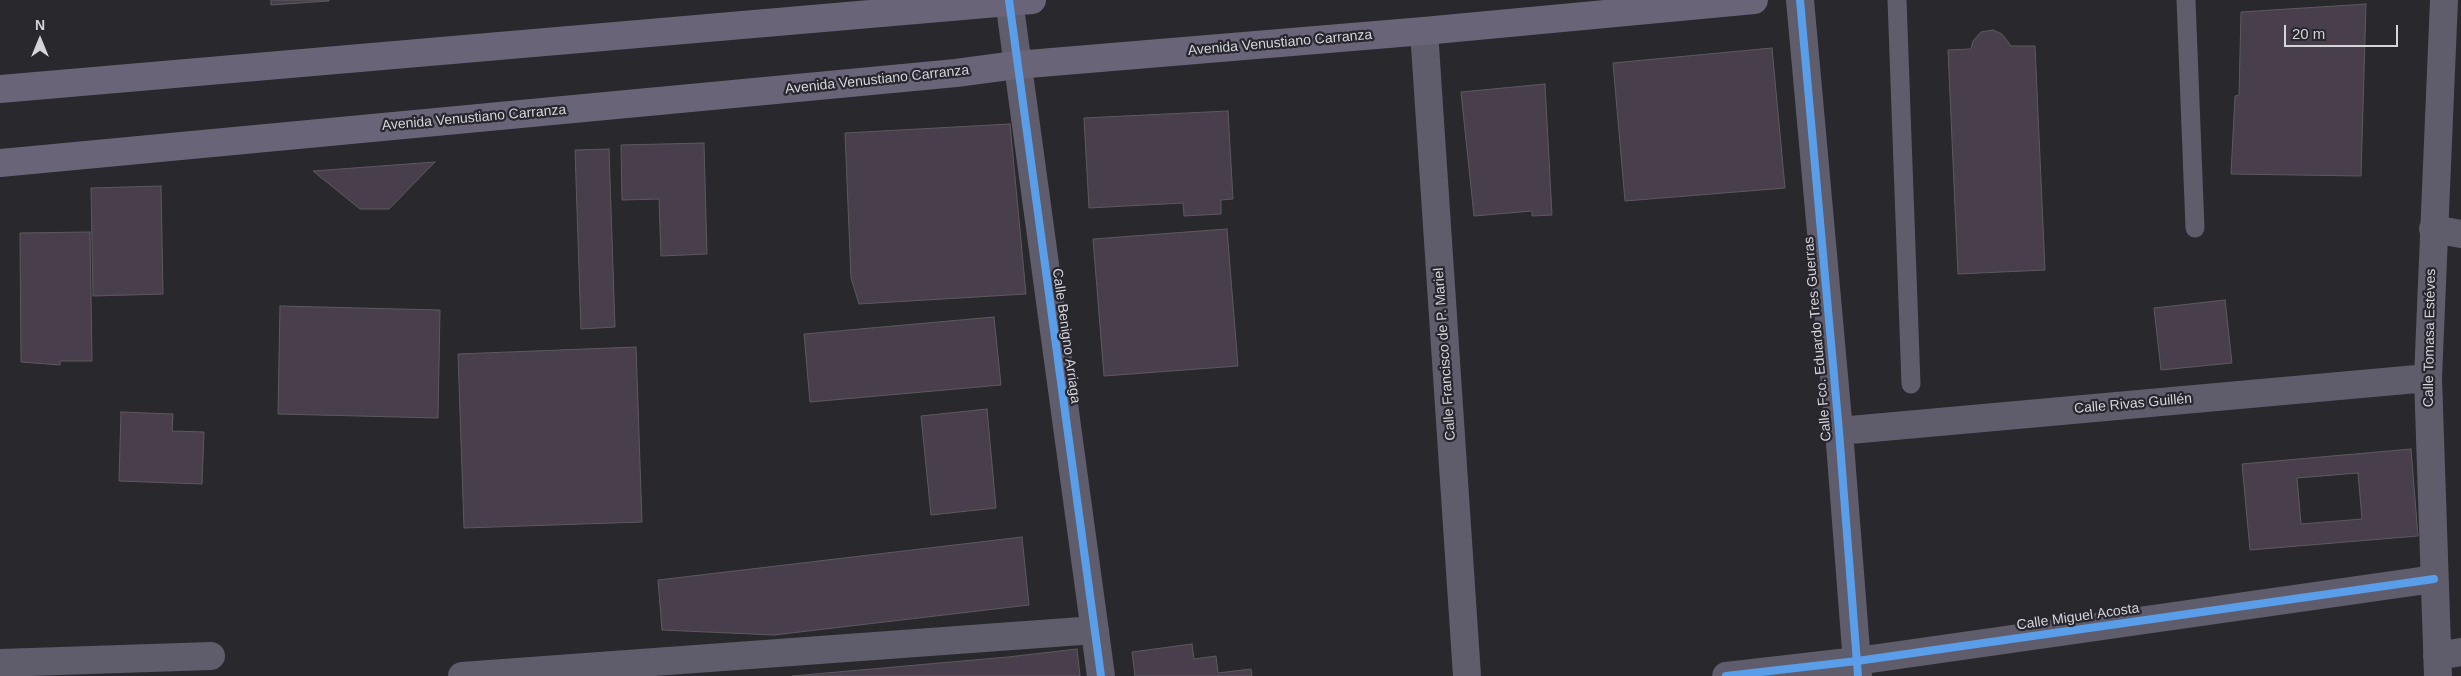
<!DOCTYPE html>
<meta charset="utf-8">
<style>
body{margin:0}
#map{position:relative;width:2461px;height:676px;overflow:hidden;background:#29282c;font-family:Arial,sans-serif}
canvas{display:block}
.north{position:absolute;left:15px;top:15px;width:50px;height:50px;-webkit-text-stroke:4px #28262e;paint-order:stroke;rotate:0deg;font-size:14px;font-weight:700;line-height:20px;text-align:center;color:#d5d4d9}
.north::after{content:'';display:block;margin:auto;width:18px;height:22px;background:#d5d4d9;clip-path:polygon(50% 0,100% 100%,50% 72%,0 100%)}
.scale{position:absolute;left:2284px;top:25px;width:114px;height:22px;box-sizing:border-box;border:2px solid #d5d4d9;border-top:0;padding-left:6px;font-size:15px;line-height:18px;white-space:nowrap;color:#d5d4d9;-webkit-text-stroke:4px #28262e;paint-order:stroke}
</style>
<div id="map">
<canvas width="2461" height="676"></canvas>
<div class="north">N</div>
<div class="scale">20 m</div>
</div>
<script>
const ctx = document.querySelector('canvas').getContext('2d');
ctx.lineJoin = 'round';
function paint(path, color) { ctx.fillStyle = color; ctx.fill(path, 'evenodd'); }
const shape = rows => new Path2D(rows.map(r => 'M' + r).join(''));
function trace(path, color, width, dash) { ctx.strokeStyle = color; ctx.lineWidth = width; ctx.lineCap = dash ? 'butt' : 'round'; ctx.setLineDash(dash || []); ctx.stroke(path); }
function label(font, color, halo, rows, align = 'center') {
  ctx.font = font + ' Arial,sans-serif'; ctx.lineWidth = 4.5; ctx.setLineDash([]); ctx.textBaseline = 'middle'; ctx.strokeStyle = halo; ctx.fillStyle = color; for (const [text, x, y, turn = 0] of rows) {
    ctx.save(); ctx.translate(x, y); ctx.rotate((+turn || 0) * Math.PI / 180); ctx.textAlign = isNaN(turn) ? turn : align; if (halo) ctx.strokeText(text, 0, 0); ctx.fillText(text, 0, 0); ctx.restore();
  }
}
const building = shape([
 [271,0,329,0,329,1,271,5,271,0],
 [2366,4,2361,176,2231,174,2235,96,2239,95,2241,12,2366,4],
 [1993,30,2002,34,2011,46,2035,46,2045,270,1958,274,1948,50,1971,49,1973,41,1981,32,1993,30],
 [1772,48,1785,188,1625,201,1613,63,1772,48],
 [1545,84,1552,215,1532,216,1532,211,1474,216,1461,92,1545,84],
 [1228,111,1233,199,1221,200,1221,214,1184,216,1183,203,1089,208,1084,118,1228,111],
 [1010,124,1026,294,859,304,851,278,845,133,1010,124],
 [704,143,707,254,661,256,659,199,622,200,621,145,704,143],
 [609,149,615,327,581,329,575,150,609,149],
 [435,162,389,209,360,209,313,171,435,162],
 [161,186,163,294,93,296,91,188,161,186],
 [1227,229,1238,366,1104,376,1093,239,1227,229],
 [90,232,92,361,60,361,60,365,21,362,20,233,90,232],
 [2225,300,2232,363,2161,370,2154,308,2225,300],
 [280,306,440,310,438,418,278,414,280,306],
 [994,317,1001,385,810,402,804,334,994,317],
 [636,347,642,522,464,528,458,354,636,347],
 [987,409,996,508,931,515,921,416,987,409],
 [121,412,173,414,172,431,204,432,202,484,119,481,121,412],
 [2411,449,2418,536,2250,550,2242,464,2411,449],
 [2358,473,2362,519,2301,524,2297,478,2358,473],
 [1022,537,1029,605,774,635,662,630,658,580,1022,537],
 [1192,644,1194,659,1216,656,1218,673,1251,669,1252,676,1135,676,1132,652,1192,644],
 [1077,649,1080,676,792,676,1008,657,1077,649]
]);
paint(building, '#493f4c');
trace(building, '#5c5a5d', 1);
trace(shape([
 [1897,0,1911,384],
 [2186,0,2195,228]
]), '#5f5c6b', 19);
trace(shape([
 [1009,0,1101,676],
 [1800,0,1839,431,1858,676],
 [1424,31,1467,676],
 [2433,229,2461,234],
 [1839,431,2428,378],
 [2437,656,2461,652],
 [0,663,211,656],
 [462,676,1095,630],
 [1726,676,1857,661,2434,579],
 [2438,676,2428,378,2444,0]
]), '#5f5c6b', 28);
trace(shape([
 [0,89,1032,0],
 [0,163,956,73,1016,65,1424,31,1754,0]
]), '#6a6478', 28);
trace(shape([
 [1009,0,1101,676],
 [1800,0,1839,431,1858,676],
 [1726,676,1857,661,2434,579]
]), '#5a9eea', 8);
label('14px', '#d5d4d9', '#28262e', [
 ["Avenida Venustiano Carranza",1280,43,-5],
 ["Avenida Venustiano Carranza",877,80,-6],
 ["Avenida Venustiano Carranza",474,118,-5],
 ["Calle Benigno Arriaga",1066,336,82],
 ["Calle Tomasa Estéves",2430,338,-89],
 ["Calle Fco. Eduardo Tres Guerras",1818,339,-95],
 ["Calle Francisco de P. Mariel",1445,354,-94],
 ["Calle Rivas Guillén",2133,404,-5],
 ["Calle Miguel Acosta",2078,617,-8]
]);
</script>
